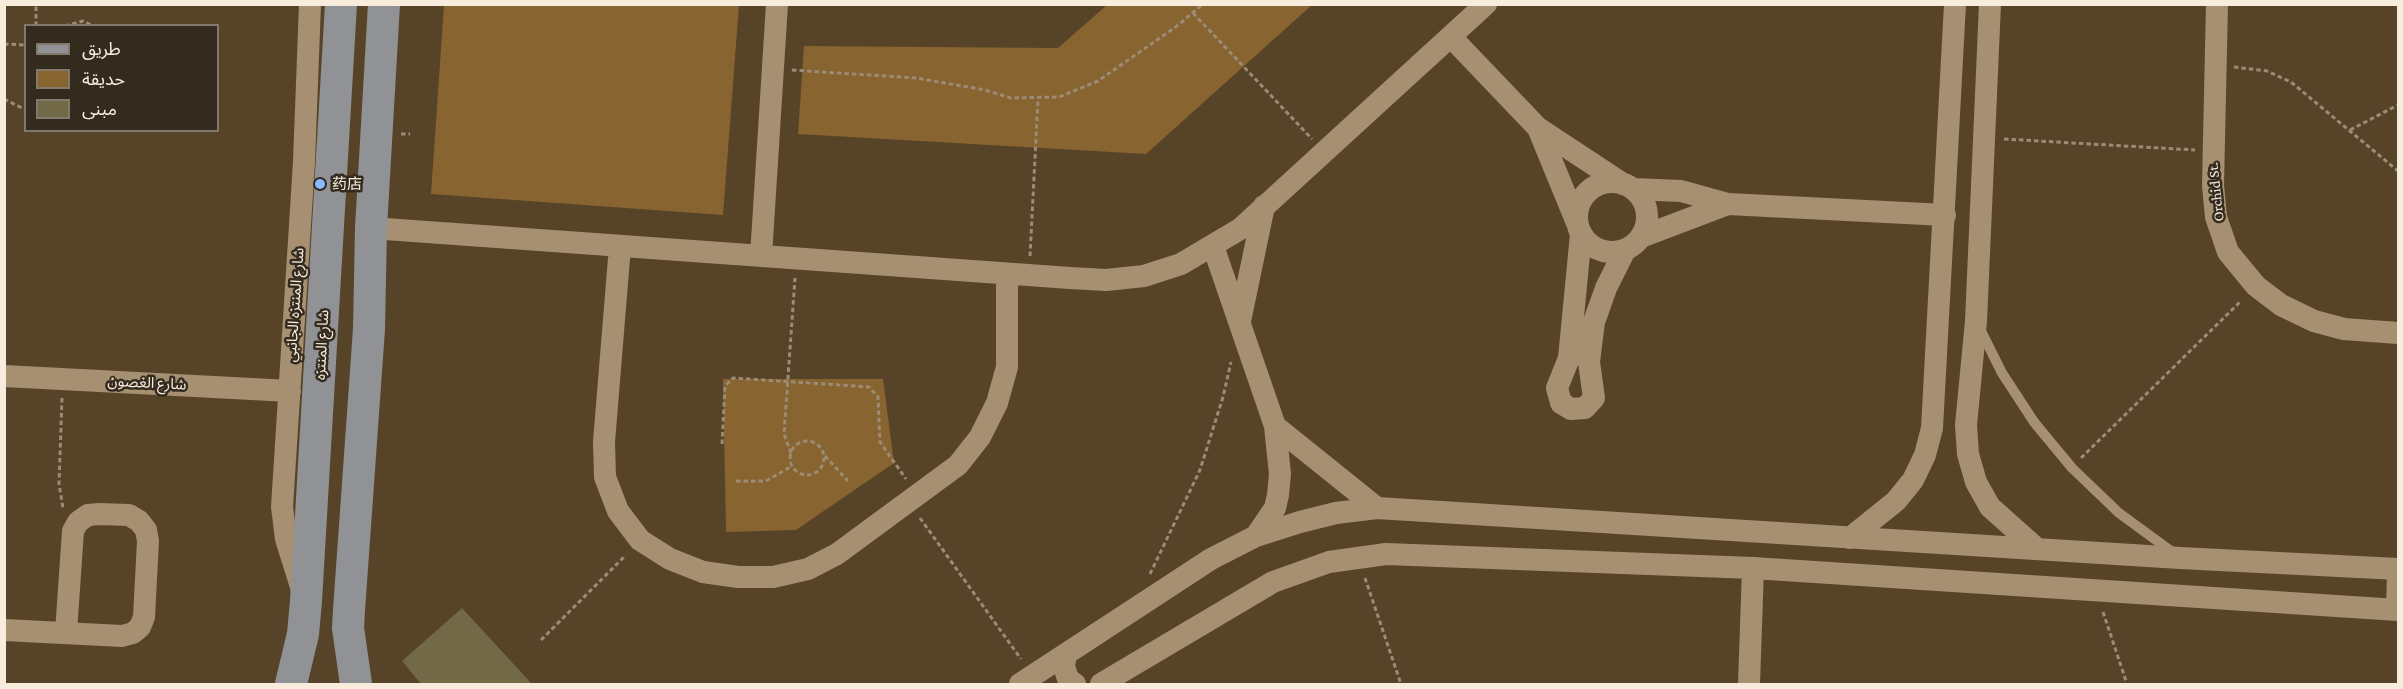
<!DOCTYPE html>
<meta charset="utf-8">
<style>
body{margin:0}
#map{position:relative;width:2403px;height:689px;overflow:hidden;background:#574327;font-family:"Crimson Pro","Noto Sans Arabic",serif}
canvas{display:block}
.frame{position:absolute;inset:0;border:6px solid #f8ecdc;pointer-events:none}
.legend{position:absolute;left:24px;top:24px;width:195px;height:108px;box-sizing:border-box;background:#342b1f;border:2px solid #82786b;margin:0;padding:8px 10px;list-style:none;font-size:18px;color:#f8ecdc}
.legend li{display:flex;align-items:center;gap:12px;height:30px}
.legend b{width:30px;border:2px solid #82786b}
</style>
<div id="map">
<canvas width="2403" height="689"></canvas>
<div class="frame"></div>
<ul class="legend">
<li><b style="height:8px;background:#909295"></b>طريق</li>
<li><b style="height:16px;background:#876430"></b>حديقة</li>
<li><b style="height:16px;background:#726947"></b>مبنى</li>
</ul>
</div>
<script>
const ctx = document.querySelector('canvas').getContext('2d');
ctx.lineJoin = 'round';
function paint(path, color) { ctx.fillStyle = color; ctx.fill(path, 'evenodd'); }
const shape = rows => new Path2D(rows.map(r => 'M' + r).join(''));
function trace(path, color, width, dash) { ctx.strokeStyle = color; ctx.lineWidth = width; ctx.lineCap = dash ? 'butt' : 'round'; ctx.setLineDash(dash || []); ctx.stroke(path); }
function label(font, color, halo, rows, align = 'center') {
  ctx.font = font + ' "Crimson Pro","Noto Sans Arabic","Noto Sans SC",serif'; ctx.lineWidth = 5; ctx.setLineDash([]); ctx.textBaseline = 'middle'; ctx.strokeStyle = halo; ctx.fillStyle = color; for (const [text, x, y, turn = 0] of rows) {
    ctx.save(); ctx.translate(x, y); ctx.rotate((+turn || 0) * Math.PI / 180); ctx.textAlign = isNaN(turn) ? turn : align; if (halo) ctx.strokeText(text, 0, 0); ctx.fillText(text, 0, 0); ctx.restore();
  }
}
paint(shape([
 [1108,4,1312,5,1146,154,798,134,804,46,1058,48],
 [444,5,739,5,723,215,431,194],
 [883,379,894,463,796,530,726,532,723,379]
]), '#876430');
paint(shape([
 [462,608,532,684,421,684,402,661]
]), '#726947');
trace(shape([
 [1193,13,1312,139],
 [36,26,36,4],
 [65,26,83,21,93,26],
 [4,44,26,45],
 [2234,67,2267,71,2291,82,2398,171],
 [792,70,916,78,985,90,1011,98,1059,97,1098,81,1177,26,1203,4],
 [4,99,26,110],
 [2350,130,2398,105],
 [401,134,410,134],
 [2004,139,2195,150],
 [1030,256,1038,99],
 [62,398,59,484,63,508],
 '790 458a17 17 0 1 1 34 0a17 17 0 1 1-34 0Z',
 [722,444,725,386,733,378,869,387,878,397,880,442,906,479],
 [791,453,784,434,795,278],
 [825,456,848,481],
 [2081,458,2241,301],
 [736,481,766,481,792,466],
 [920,518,1021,659],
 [1150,574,1200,470,1223,397,1231,362],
 [1365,578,1401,684],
 [2103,612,2127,684],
 [541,640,626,555]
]), '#9c8b75', 3, [4.5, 3]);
trace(shape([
 [1980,329,2002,373,2034,422,2072,468,2119,513,2175,554]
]), '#a69071', 10);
trace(shape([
 [1990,4,1976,321,1966,425,1968,454,1976,482,1990,507,2036,548],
 [2217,4,2213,185,2216,217,2228,252,2256,286,2281,305,2314,321,2344,329,2398,333],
 [1451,37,1538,128,1623,184],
 [1538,128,1577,223],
 '1577 217a35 35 0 1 1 70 0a35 35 0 1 1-70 0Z',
 [1633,189,1681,191,1728,204,1945,215],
 [371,228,1070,278,1106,280,1144,276,1181,264,1240,229,1486,4],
 [1581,234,1569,358,1557,388,1561,403,1571,409,1585,408,1594,398,1589,362,1594,322,1606,288,1625,250],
 [1641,237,1728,204],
 [620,246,604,442,605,477,618,511,640,540,670,559,703,572,738,577,773,577,808,569,837,554,958,465,980,437,997,403,1007,367,1007,274],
 [1213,246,1275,426,1280,474,1278,495,1275,508,1256,536],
 [761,256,777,4],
 [1240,321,1264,206],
 [4,376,290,391],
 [1275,426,1377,508],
 [1850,538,1896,501,1913,480,1925,455,1932,428,1955,4],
 [302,590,286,539,282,507,304,162,310,4],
 [2397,609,2398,573],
 [4,630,122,636,133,633,140,627,144,617,148,541,146,530,139,521,129,515,99,514,88,515,78,522,73,531,66,632],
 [1066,654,1064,666,1068,679,1075,684],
 [1020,684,1211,559,1256,536,1300,522,1336,513,1377,508,2180,558,2398,569],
 [1101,684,1273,582,1329,562,1386,554,1753,568,2398,610],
 [1749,684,1753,568]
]), '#a69071', 22);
trace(shape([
 [291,684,303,634,306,601,341,4],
 [356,684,348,628,349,610,369,329,371,228,384,4]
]), '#909295', 32);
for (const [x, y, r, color] of [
 [320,184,6,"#89bafc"]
]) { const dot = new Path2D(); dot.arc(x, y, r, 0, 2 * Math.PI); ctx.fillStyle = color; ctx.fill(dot); trace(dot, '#342b1f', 2); }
label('15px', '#f8ecdc', '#342b1f', [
 ["药店",332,184]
], 'left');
label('15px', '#f8ecdc', '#342b1f', [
 ["Orchid St.",2216,192,-96],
 ["شارع المنتزه الجانبي",295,305,-86],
 ["شارع المنتزه",322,345,-87],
 ["شارع الغصون",147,383,3]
]);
</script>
